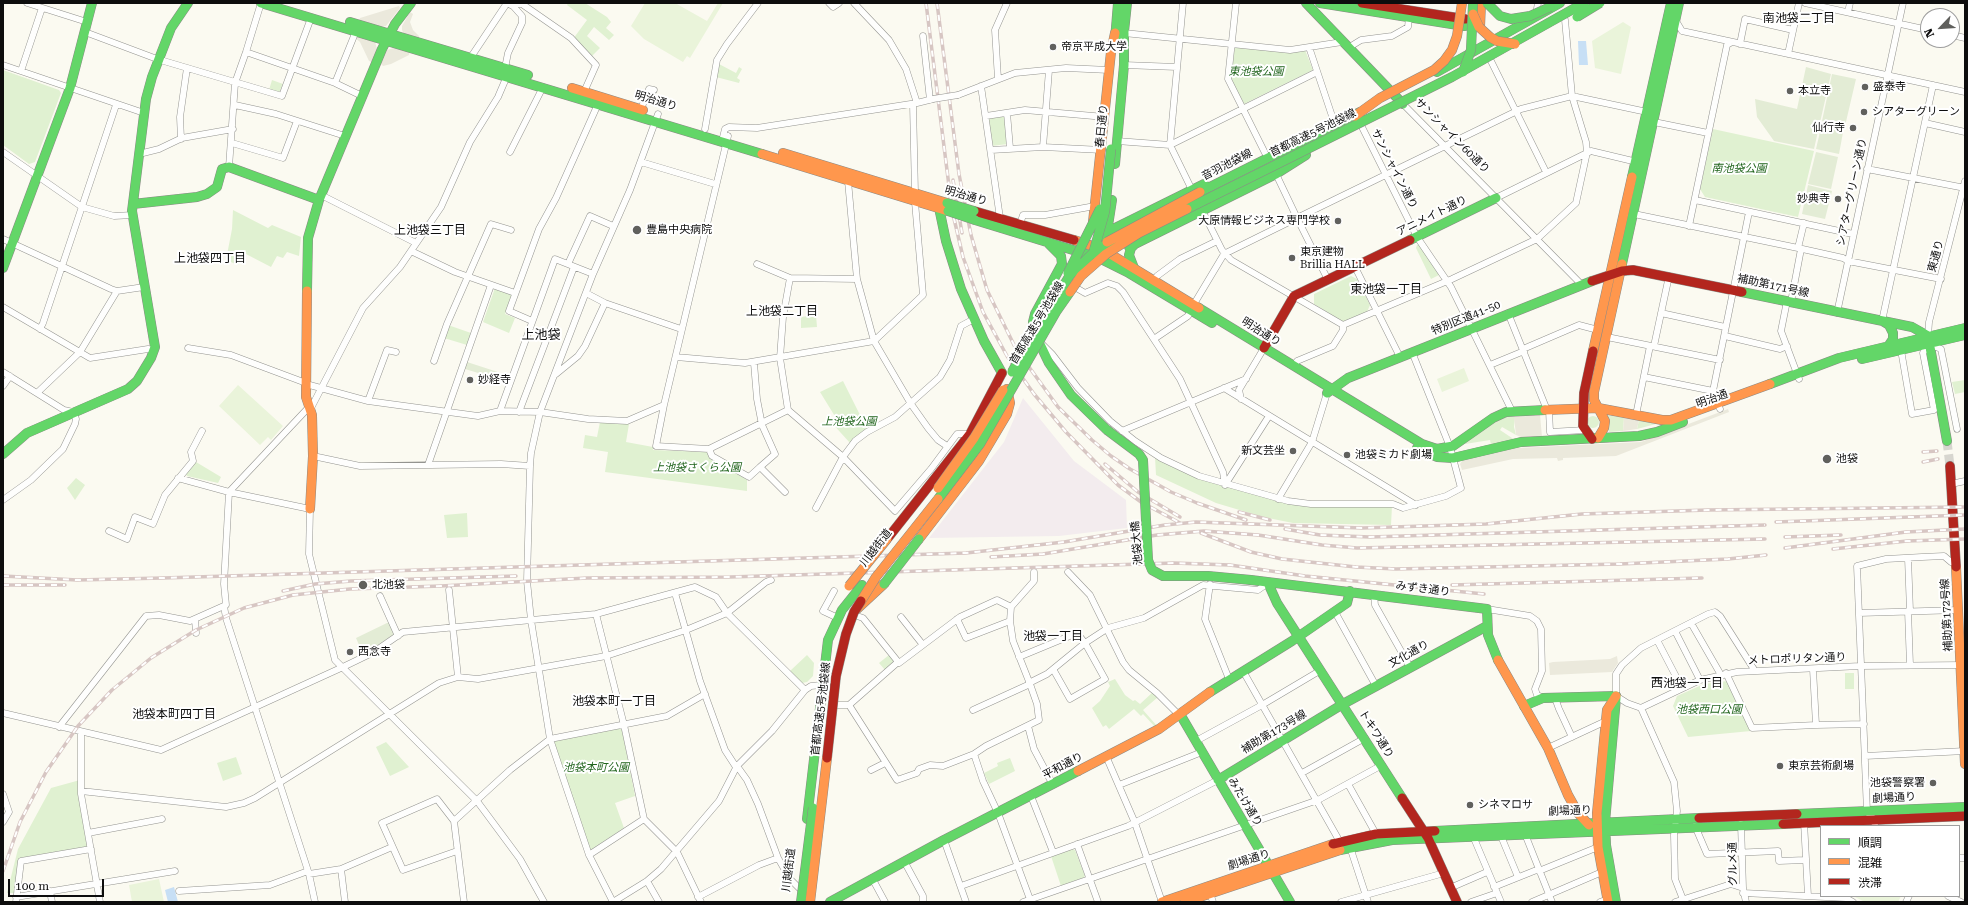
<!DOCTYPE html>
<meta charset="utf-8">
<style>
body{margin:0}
#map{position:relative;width:1968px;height:905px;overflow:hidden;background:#fbfaf1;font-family:"Roboto Serif","Noto Sans JP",serif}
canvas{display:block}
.frame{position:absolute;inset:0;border:4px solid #0d0d0d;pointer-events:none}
.legend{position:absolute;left:1820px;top:825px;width:140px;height:72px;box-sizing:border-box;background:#fff;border:1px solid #9e9e9e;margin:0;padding:5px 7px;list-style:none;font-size:12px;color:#0d0d0d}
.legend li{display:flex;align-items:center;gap:8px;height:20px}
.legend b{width:20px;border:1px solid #9e9e9e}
.north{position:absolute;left:1920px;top:8px;width:40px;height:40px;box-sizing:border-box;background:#fff;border:1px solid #9e9e9e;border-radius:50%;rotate:245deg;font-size:11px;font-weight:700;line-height:16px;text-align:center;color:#0d0d0d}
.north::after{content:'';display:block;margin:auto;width:14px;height:18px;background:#60605d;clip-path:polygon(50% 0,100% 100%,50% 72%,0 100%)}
.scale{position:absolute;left:8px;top:879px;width:96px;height:18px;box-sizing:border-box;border:2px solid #0d0d0d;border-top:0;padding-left:5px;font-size:12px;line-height:14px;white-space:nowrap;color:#0d0d0d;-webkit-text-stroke:3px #fff;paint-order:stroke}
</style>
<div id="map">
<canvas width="1968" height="905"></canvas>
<div class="frame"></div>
<ul class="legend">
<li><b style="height:5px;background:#63d668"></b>順調</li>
<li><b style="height:5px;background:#ff974d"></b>混雑</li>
<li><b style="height:5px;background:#b3261e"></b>渋滞</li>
</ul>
<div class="north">N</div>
<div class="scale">100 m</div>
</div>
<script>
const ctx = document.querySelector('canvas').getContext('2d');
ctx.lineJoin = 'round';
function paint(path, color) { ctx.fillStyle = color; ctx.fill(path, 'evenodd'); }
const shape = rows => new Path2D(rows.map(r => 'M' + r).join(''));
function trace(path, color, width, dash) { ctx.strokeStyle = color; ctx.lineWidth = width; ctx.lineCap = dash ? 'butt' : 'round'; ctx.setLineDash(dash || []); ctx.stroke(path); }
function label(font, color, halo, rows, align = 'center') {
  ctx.font = font + ' "Roboto Serif","Noto Sans JP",serif'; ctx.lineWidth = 4; ctx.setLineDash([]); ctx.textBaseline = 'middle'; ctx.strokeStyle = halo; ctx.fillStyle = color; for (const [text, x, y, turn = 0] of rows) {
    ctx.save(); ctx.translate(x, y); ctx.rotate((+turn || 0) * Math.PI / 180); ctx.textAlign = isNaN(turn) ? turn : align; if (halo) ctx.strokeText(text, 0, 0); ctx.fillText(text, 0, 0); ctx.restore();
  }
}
paint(shape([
 [1023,398,1074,461,1126,500,1127,528,1059,536,929,538,1004,442]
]), '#f3ecee');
paint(shape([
 [568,3,585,3,607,17,611,22,606,28,614,35,609,40,594,27,587,36,600,48,592,56,573,39,587,20,567,5],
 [1235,46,1305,50,1313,70,1244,104,1231,79],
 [719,64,736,73,739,67,742,69,737,78,740,80,739,83,716,77],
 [3,70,59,90,61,93,35,162,29,164,3,145],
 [272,80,283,84,279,93,269,90],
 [1005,116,1008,144,991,146,987,117],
 [1713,129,1814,151,1798,217,1705,197,1700,189],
 [233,210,268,228,272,225,301,237,299,256,287,252,283,258,277,256,271,267,244,253,238,265,226,260,232,229],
 [1417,245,1419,245,1441,274,1431,279,1416,248],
 [1351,276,1357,279,1370,305,1367,312,1343,322,1314,304,1314,294],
 [495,288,513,295,505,314,515,318,509,333,483,322],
 [816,315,817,327,801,328,801,317],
 [448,325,471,333,467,345,444,338],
 [1965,380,1965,392,1955,394,1952,382],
 [843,381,867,429,850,443,831,422,836,418,820,392],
 [1607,415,1624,418,1623,431,1609,432],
 '1587 422a6 6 0 1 1 12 0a6 6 0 1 1-12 0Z',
 [1506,417,1515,417,1514,427,1516,435,1502,427,1500,430,1515,440,1491,445,1490,440,1465,444,1465,442,1499,420],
 [1639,420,1656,424,1637,429],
 [600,422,629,424,626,442,653,447,653,450,708,452,712,459,720,466,725,466,747,480,747,491,605,472,608,452,583,448,585,435,597,437],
 [1155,457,1198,478,1286,503,1309,506,1392,506,1391,525,1293,523,1263,517,1216,503,1156,475],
 [196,462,221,477,218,483,187,476,186,474],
 [76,478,85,485,75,500,67,488],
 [467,513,468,537,447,538,444,515],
 [807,655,814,663,813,676,807,682,802,683,790,671],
 [889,655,894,662,885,670,879,663],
 [1845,673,1854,673,1854,689,1845,689],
 [1115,679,1125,695,1133,701,1135,700,1140,704,1153,692,1158,697,1143,710,1158,727,1156,728,1143,714,1141,716,1134,709,1109,729,1106,725,1103,727,1092,708,1100,701,1110,686,1108,682],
 [1727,681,1751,731,1688,737,1673,706,1677,696,1704,684],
 [619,728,622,730,635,796,615,803,624,828,591,850,589,849,554,743,555,741],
 [386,742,409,767,390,776,376,747],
 [236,757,242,774,223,781,217,763],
 [1010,758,1015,771,989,784,984,773,998,766,997,763],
 [80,780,89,848,20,860,16,893,7,893,18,849,51,788],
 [1072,849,1075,850,1085,876,1083,878,1061,886,1051,856]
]), '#e0f1d1');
paint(shape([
 [1806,67,1831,74,1814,149,1774,141,1757,117,1755,99,1797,109],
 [1832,74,1856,79,1845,126,1822,121],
 [1822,123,1844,127,1839,154,1816,149],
 [1816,152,1838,157,1831,189,1808,184],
 [1808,185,1832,191,1825,219,1802,214],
 [467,362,507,375,505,381,465,369],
 [389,622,394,635,363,654,356,638]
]), '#e3ecd5');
paint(shape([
 [645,3,675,3,707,21,718,3,723,3,690,58,687,56,683,62,644,39,631,26],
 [1623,22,1631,27,1621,74,1595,68,1592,41],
 [1464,368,1469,381,1442,392,1437,379],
 [238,385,283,426,271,440,268,437,260,445,219,406],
 [159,879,164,902,132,902,129,885],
 [1853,896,1901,896,1898,902,1865,902]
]), '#eaf4da');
paint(shape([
 [399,6,400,8,386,26,380,27,359,21,360,18],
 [410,12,413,14,410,22,413,30,419,36,419,39,404,34,402,30,402,26],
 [356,35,375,42,377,49,372,62,369,61,360,42,355,38],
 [397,47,410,51,409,55,391,64,383,66,381,64,387,50],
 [1728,409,1729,412,1616,456,1563,458,1563,460,1558,461,1557,458,1513,459,1462,470,1460,464,1462,461,1517,448,1641,442],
 [1540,415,1542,437,1521,437,1516,435,1514,417],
 [1624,418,1639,420,1637,429,1623,431],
 [1617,656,1618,663,1612,672,1550,675,1549,663,1553,662,1610,659]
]), '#ebe9dc');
paint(shape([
 [1578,41,1586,41,1588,65,1579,65],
 [174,887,178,902,168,902,165,890]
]), '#c7dff5');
trace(shape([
 [1947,441,1950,466]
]), '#d7d6cf', 9, [9, 4.5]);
const street = shape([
 [27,3,87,22],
 [829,3,833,7,839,3],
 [854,3,889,40,906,69,917,103],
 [1183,3,1170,145,1192,190],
 [1236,3,1228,79,1265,153],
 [1805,3,1928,30],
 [513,6,515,4,522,4,571,38,596,65,584,92],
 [1848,12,1850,3],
 [1536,14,1538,3],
 [1676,21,1682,31,1965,92],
 [85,32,157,59,282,96,311,18],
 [1124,33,1290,50,1342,42],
 [1952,35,1965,38],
 [923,36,930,100],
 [1740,44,1745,19,1793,30],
 [1309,47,1335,125],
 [1348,48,1361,40,1392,36,1408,27,1409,17],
 [246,52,335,83,362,96],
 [1788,54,1799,3],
 [471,57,507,3],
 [1491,61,1546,172],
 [3,65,144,113],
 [1124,65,1177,67],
 [505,68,508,53,522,23,522,16,513,6,507,3],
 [21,71,42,8],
 [998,79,995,30,1007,3],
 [335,83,356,31],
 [981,86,1000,218],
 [958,95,1015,73,1066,68,1109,70],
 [913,104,915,193],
 [1403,104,1581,284],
 [235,105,276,114,345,136],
 [641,109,649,89,654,90],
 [1007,113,1010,148],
 [986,116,1025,110,1105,117],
 [1654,122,1708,133],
 [1925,123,1965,132],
 [1361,125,1417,237,1451,287,1512,411],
 [705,129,717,60,727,44,758,3],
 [181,139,180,117,187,68],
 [722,141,725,129,729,127,757,128,917,103,933,99],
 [1117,141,1170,145,1317,72],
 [232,143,283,158,297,121],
 [1043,147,1049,70],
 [991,150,1043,147,1102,150],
 [3,152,82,207,114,216,133,215],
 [510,152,543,87],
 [139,154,159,149,182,138,233,129],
 [641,162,715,184],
 [229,167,235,83,246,52,261,3],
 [1867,169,1965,188],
 [1276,174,1297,218,1521,109,1572,96,1647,112],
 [848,181,857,279,874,341,911,404,928,428,938,440,947,446],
 [321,195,416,243],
 [1496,198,1591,151,1637,162],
 [1695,200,1853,234],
 [1202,210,1222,250,1231,260,1343,325],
 [1634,214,1798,248,1843,258,1848,261,1941,279],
 [1020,224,1023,215,1045,215,1095,206],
 [1689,226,1727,45,1732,42],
 [3,239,111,289,117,291,144,287],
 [1798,248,1804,223],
 [411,251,455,272,515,293],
 [568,264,590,216,613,226],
 [757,264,790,278,857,279],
 [1355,267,1400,357],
 [790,278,783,317,780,358,788,410,843,457,895,511,931,469,957,434,970,434],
 [1154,280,1157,276,1180,259,1217,241],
 [1073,286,1085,293,1108,283,1117,286,1123,292,1180,379,1223,472,1225,485],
 [586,293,605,303,681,329],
 [1787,301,1781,331,1799,379],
 [1791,302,1801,249],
 [1194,304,1224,254,1297,218,1328,280],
 [3,307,90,358,148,349,154,350],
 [1508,313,1547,410],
 [1661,313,1725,327],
 [1837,313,1903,3],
 [532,321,509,311,539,229,556,198,598,104],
 [1882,321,1933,85],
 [1343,325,1452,279,1537,239,1576,203,1587,152,1586,142,1572,96,1565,20],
 [40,329,43,323,116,105],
 [1725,336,1780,349,1787,346],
 [1928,336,1929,322,1965,181],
 [1607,337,1720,360],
 [1154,339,1188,316,1191,311],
 [1042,344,1052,354,1078,388,1110,421,1135,441,1161,458,1199,476,1288,501,1311,504,1393,504,1403,508,1446,496,1461,488,1450,447,1412,352],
 [1654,346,1669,276],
 [188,348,231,355,306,383],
 [1523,349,1579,325,1598,330],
 [1901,350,1912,414,1934,410,1923,353,1929,344,1941,349,1957,429],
 [676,357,745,363,874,341,923,295,915,202],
 [434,361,447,324,491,224,511,230],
 [754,363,757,399,762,425,775,454,760,467],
 [1490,365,1524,351],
 [1297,368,1295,365,1297,361,1333,346,1343,330,1343,325],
 [3,372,64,410,73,412,76,419,75,424,63,449,31,480,3,500],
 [556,374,578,356,585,346,605,303],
 [1644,377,1713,391],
 [306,384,368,401,478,416,500,411,540,412,588,419,627,421,664,405,728,136],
 [3,386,10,376],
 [1224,388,1416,505],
 [38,392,80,352,117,291],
 [1241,399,1239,390,1264,348],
 [368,401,387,350,396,352],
 [664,405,656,446,709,449,712,456,749,477,760,467,785,492],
 [311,408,363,308,400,267,441,207,470,142,498,97,507,76],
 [1720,409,1713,391,1749,212],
 [1549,410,1550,432,1585,430],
 [500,411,555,259,593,274],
 [519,412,574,267],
 [1636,415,1650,346],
 [1122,431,1246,379],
 [709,449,788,410],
 [313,456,360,466,501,464,530,466],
 [428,465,491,285],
 [178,478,229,492,310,509,309,554,335,660,477,801,520,859,544,902],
 [1951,484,1965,481],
 [1225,485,1269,416],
 [1278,499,1312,442,1327,393],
 [816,508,843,457,855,441,867,432,895,417,940,377,950,360,961,326,974,319],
 [109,531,127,539,135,517,153,524,165,495,193,461,191,452,202,431],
 [1908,558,1910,611],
 [1068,572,1090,595,1123,662,1129,670,1157,693,1179,715],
 [1210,584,1205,619,1229,679],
 [449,590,458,677],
 [834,591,823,611,838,618],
 [675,593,700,681,725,750,736,767],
 [1374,595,1375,605,1410,667],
 [380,596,398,636],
 [224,606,226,618,309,874,315,902],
 [1487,609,1530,616,1537,621,1541,629,1542,671,1535,689,1537,695,1543,698],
 [1908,611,1910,665],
 [1335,612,1376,686],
 [1859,613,1959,610],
 [596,614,624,725,644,819,677,852,701,902],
 [854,615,863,618,899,663,960,617,997,600,1011,607],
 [901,617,923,645],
 [195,619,196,633],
 [957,619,966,638,1010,621],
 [1691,623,1721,675],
 [1675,631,1700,680],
 [1657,640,1682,688],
 [1019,657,1077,633,1085,643,1105,679,1070,699,1053,669],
 [1243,671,1340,842],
 [1726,673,1752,728,1816,725,1813,669],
 [1029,683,1047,674,1085,643,1108,628,1144,618,1203,585,1258,590,1268,583],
 [1555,698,1559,709,1572,737],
 [836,705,849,705,898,662],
 [849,705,897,780,917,773,919,769,930,765,943,766,974,754,986,746,1039,720,1037,704,1030,684,1013,641,1010,621,1011,607,1034,581,1034,572],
 [1641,708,1700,680,1737,672,1860,666,1964,665],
 [973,710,1030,684],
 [3,713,161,750,343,667,374,652,403,632,596,614,695,587,716,597,727,613,805,690],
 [1816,725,1864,724],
 [1028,726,1034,749,1053,785],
 [59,727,146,616,159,615,190,621,226,605,224,584,229,492,310,406],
 [81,733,81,794,100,902],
 [1196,741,1262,705,1321,670],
 [1548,748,1606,721],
 [974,754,983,781,998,813,1031,902],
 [1106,756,1135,823,1162,902],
 [1865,756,1965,751],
 [737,766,747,780,758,804,778,858,790,879,799,888],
 [871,770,885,763],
 [1302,773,1365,738],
 [1348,784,1376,834],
 [1119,785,1202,752],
 [81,791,226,807,244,803,255,798,439,683,458,677,478,679,606,656,686,630,727,613,766,582,771,580],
 [3,794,9,812,3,822],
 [1031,796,1053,852],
 [454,821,437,799,382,823,403,870,457,851],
 [1804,822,1808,896],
 [1741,824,1743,888,1746,902],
 [1695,826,1707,854,1778,851,1779,861,1805,860],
 [1875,826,1874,819,1867,812,1857,566,1886,559,1922,557,1944,556,1951,562],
 [88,833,162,819],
 [1525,834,1552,902],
 [1473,836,1501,902],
 [1501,836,1518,877],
 [944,840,966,902],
 [1077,844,1098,902],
 [1350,847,1368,902],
 [589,855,644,819],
 [1959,858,1965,858],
 [904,861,923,896,923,902],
 [341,869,345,902],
 [1539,871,1598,847],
 [309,874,341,869,392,847],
 [872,878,885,902],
 [647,881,659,902],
 [961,886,1128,826,1218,780],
 [1494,887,1539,869],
 [1450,888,1487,872],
 [50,891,52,902],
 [179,891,270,885,308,871],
 [1210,893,1213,902],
 [1743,893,1846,898,1853,902],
 [1948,896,1961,902],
 [16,897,175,871],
 [698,897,759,865,778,858],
 [16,902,21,861,91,849],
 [464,902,454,821,510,770,550,739,667,716,705,694],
 [613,902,589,855,550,739,531,620,527,581,530,466,531,453,540,412,593,274,630,190,658,114],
 [613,902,647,881,661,869,719,801,737,766,772,731,805,690,811,686,821,685],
 [1023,902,1318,800,1382,765],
 [1341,902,1444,873],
 [1471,902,1497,893],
 [1532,902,1602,872],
 [1600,902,1608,899],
 [1675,902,1731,884,1743,888],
 [1684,902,1675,879,1674,835,1677,811,1674,782,1641,708,1627,703,1616,696,1616,674,1622,665,1641,648,1708,614,1715,612,1720,616,1755,671],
 [1906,902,1909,896]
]);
const fast = shape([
 [261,3,762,154],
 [1306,3,1403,104],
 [1320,3,1464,26,1478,24],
 [350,22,528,75],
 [1115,40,1118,3],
 [1123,41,1127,3],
 [1437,72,1560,3],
 [1115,164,1124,65,1124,33],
 [1632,177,1671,3],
 [1200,192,1360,112],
 [938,203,946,241,961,289,984,341,1002,373],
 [133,204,197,197,207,194,217,187,222,169,229,167,319,200],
 [975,220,1099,258,1127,272,1212,323],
 [1103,234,1204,184],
 [1410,240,1496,198],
 [1129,247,1276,174,1306,155],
 [1101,252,1107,232,1112,200],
 [1622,264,1679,3],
 [3,268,70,88,92,3],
 [1134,268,1129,255,1131,248,1135,244],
 [307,291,308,238,319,200,382,49,395,24,411,3],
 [1742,292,1912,327,1928,336,1947,441],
 [1199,308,1422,444,1437,449,1453,446,1493,418,1506,412,1545,410],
 [1884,322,1889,325,1893,333,1893,339,1889,345],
 [1035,331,1033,322,1035,314,1062,264,1061,256,1049,244],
 [1038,340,1049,363,1071,395,1107,430],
 [1862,359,1965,335],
 [1770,384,1839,358,1965,328],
 [1327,393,1348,378,1592,281],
 [1417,448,1437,457,1453,458,1521,442,1639,436,1657,432,1683,422],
 [3,454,27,433,128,389,137,381,151,358,155,347,132,211,146,99,152,77,171,28,188,3],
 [1251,580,1487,609,1488,635,1498,660],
 [1268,583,1277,603,1402,798],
 [1210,692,1292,641,1347,603,1350,591],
 [1616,698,1605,822,1606,845,1616,902],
 [1524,706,1543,698,1616,696],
 [1180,714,1290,902],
 [1218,780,1343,704,1487,626],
 [1797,814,1965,807],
 [807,819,828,640,842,610,862,585],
 [1435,831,1699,818],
 [1340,850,1392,840,1783,824],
 [830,902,944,840,1078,771]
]);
const slow = shape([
 [1480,27,1481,3],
 [572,88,643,110],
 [783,153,947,203],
 [762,154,948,211],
 [1093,222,1111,52,1115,33],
 [1074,240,1102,249,1199,308],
 [307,291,306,397,312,415,313,456,310,509],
 [1593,351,1632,177],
 [1545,410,1598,408,1662,420,1671,420,1770,384],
 [1598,438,1604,428,1605,421,1594,400,1594,392,1622,264],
 [919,539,979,461,1007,414,1010,403,1007,389],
 [1956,567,1965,764],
 [857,609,884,584],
 [1498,660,1548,748,1568,795,1578,813,1589,825],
 [1078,771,1159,729,1210,692],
 [1162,902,1333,844],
 [1185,902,1340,850],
 [1608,902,1598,847,1597,813,1607,710,1616,696]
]);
const jam = shape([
 [1362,3,1465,19],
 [974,211,1074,240],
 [1592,281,1622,271,1633,270,1742,292],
 [1264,348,1294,296,1410,240],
 [1592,439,1583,426,1584,393,1593,351],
 [1950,466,1956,567],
 [887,539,970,434,1002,373],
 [1402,798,1428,838,1457,902],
 [1699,818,1797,814],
 [1783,824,1965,816],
 [1333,844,1376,834,1435,831]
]);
trace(street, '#949490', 7);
trace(fast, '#8b8a86', 10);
trace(slow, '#8b8a86', 10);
trace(jam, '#8b8a86', 10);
trace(street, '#fefefd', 6);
trace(fast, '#63d668', 9);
trace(slow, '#ff974d', 9);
trace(jam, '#b3261e', 9);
const rail = shape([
 [926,3,952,210,963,257,983,312,1007,356,1034,394,1066,432,1118,485,1141,502,1180,523],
 [937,3,959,174,971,235,987,290,1016,349,1058,407,1092,440,1111,456,1130,469,1171,492,1197,503,1246,520],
 [953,180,962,233],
 [1923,452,1937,451],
 [1923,462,1938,459],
 [1105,464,1138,492,1180,517],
 [1239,512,1270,520],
 [1776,522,1965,515],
 [1285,529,1320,535,1370,537,1765,525],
 [1201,533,1251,552,1282,559,1356,567,1396,569,1620,564,1728,559,1766,555],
 [1785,537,1841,535],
 [1785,548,1906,532,1965,529],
 [1833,549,1907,541,1965,539],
 [991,557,1043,554,1157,535,1204,531,1258,535,1322,545,1357,548,1765,539],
 [3,576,77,580,163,578,966,553,1064,542,1165,525,1196,522,1362,528,1486,524,1582,514,1708,510,1965,507],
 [3,585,65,585],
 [1452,585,1702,578],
 [283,591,315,584,351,581,516,576],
 [3,871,20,822,46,772,78,726,112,690,151,658,196,630,244,608,293,595,350,589,441,586,587,578,730,577,1174,563,1230,565,1305,576,1484,594]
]);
trace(rail, '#d7c6c3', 3.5);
trace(rail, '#fff', 2, [6]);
const streetBridge = shape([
 [933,99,958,95]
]);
const fastBridge = shape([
 [1487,3,1500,16,1511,19,1530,16,1550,7],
 [1577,17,1600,3],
 [1463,72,1471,50,1473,3],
 [947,203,974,211],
 [1187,209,1452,77,1584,3],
 [948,211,975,220],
 [1093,254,1105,211,1111,149],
 [1068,273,1100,209],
 [1033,335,1070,275,1092,254,1112,240],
 [1012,372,1036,329],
 [1107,430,1139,454,1143,460,1148,560,1152,570,1163,576,1208,576,1251,580],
 [938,499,980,444,1056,312,1070,292],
 [884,584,919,539],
 [801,902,813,808]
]);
const slowBridge = shape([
 [1473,14,1479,27,1490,37,1497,41,1515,44],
 [1355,116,1380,98,1434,70,1444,61,1452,50,1457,36,1462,3],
 [1107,242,1200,192],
 [1070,292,1081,276,1106,254,1139,233,1187,209],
 [938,488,974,438,1003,390],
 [849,586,887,539],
 [861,601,876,577,938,499],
 [810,902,827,758]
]);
const jamBridge = shape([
 [827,758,836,676,846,634,854,612,861,601]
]);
trace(streetBridge, '#949490', 7, []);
trace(fastBridge, '#8b8a86', 10, []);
trace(slowBridge, '#8b8a86', 10, []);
trace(jamBridge, '#8b8a86', 10, []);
trace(streetBridge, '#fefefd', 6);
trace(fastBridge, '#63d668', 9);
trace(slowBridge, '#ff974d', 9);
trace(jamBridge, '#b3261e', 9);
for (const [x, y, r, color] of [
 [1053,47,4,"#60605d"],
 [1865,87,4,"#60605d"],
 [1790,91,4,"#60605d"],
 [1864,112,4,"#60605d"],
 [1853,128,4,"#60605d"],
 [1838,199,4,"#60605d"],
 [1338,221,4,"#60605d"],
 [637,230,5,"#60605d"],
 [1292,258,4,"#60605d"],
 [470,380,4,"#60605d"],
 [1293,451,4,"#60605d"],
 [1347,455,4,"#60605d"],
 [1827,459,5,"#60605d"],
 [363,585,5,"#60605d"],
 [350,652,4,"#60605d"],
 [1780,766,4,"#60605d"],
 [1933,783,4,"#60605d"],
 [1470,805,4,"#60605d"]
]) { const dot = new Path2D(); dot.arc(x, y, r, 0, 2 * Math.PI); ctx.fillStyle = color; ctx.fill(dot); trace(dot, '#fff', 1.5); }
label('11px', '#0d0d0d', '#fff', [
 ["帝京平成大学",1061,47],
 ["盛泰寺",1873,87],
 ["本立寺",1798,91],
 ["シアターグリーン",1872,112],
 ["仙行寺",1845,128,"right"],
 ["妙典寺",1830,199,"right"],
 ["大原情報ビジネス専門学校",1330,221,"right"],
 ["豊島中央病院",646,230],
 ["東京建物",1300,252],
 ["Brillia HALL",1300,265],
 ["妙経寺",478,380],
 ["新文芸坐",1285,451,"right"],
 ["池袋ミカド劇場",1355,455],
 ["池袋",1836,459],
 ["北池袋",372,585],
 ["西念寺",358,652],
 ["東京芸術劇場",1788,766],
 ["池袋警察署",1925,783,"right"],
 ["シネマロサ",1478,805]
], 'left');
label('italic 11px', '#21651d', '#fff', [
 ["東池袋公園",1256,72],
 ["南池袋公園",1739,169],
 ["上池袋公園",849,422],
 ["上池袋さくら公園",697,468],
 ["池袋西口公園",1709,710],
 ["池袋本町公園",596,768]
]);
label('11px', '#0d0d0d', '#fff', [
 ["明治通り",656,101,17],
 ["春日通り",1102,126,-84],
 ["首都高速5号池袋線",1313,133,-26],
 ["サンシャイン60通り",1452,136,45],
 ["音羽池袋線",1227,165,-27],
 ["サンシャイン通り",1394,169,63],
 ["シアターグリーン通り",1852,192,-78],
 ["明治通り",966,196,16],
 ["アニメイト通り",1432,216,-26],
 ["東通り",1936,256,-75],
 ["補助第171号線",1773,286,12],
 ["特別区道41-50",1466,318,-22],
 ["首都高速5号池袋線",1037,323,-59],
 ["明治通り",1261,332,32],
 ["明治通",1712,399,-20],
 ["池袋大橋",1137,543,-95],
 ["川越街道",876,548,-52],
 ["みずき通り",1423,589,7],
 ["補助第172号線",1947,615,-93],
 ["文化通り",1409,654,-29],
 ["メトロポリタン通り",1797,659,-2],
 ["首都高速5号池袋線",821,709,-83],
 ["補助第173号線",1274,732,-31],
 ["トキワ通り",1376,734,58],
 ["平和通り",1063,766,-28],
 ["劇場通り",1894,798,-3],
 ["みたけ通り",1245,802,59],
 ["劇場通り",1570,811,-2],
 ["劇場通り",1249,860,-18],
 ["グルメ通",1733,864,-91],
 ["川越街道",789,870,-83]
]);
label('12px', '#0d0d0d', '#fff', [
 ["南池袋二丁目",1799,18],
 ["上池袋三丁目",430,230],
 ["上池袋四丁目",210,258],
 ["東池袋一丁目",1386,289],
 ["上池袋二丁目",782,311],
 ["池袋一丁目",1053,636],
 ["西池袋一丁目",1687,683],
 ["池袋本町一丁目",614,701],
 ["池袋本町四丁目",174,714]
]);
label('13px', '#0d0d0d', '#fff', [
 ["上池袋",541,335]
]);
</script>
